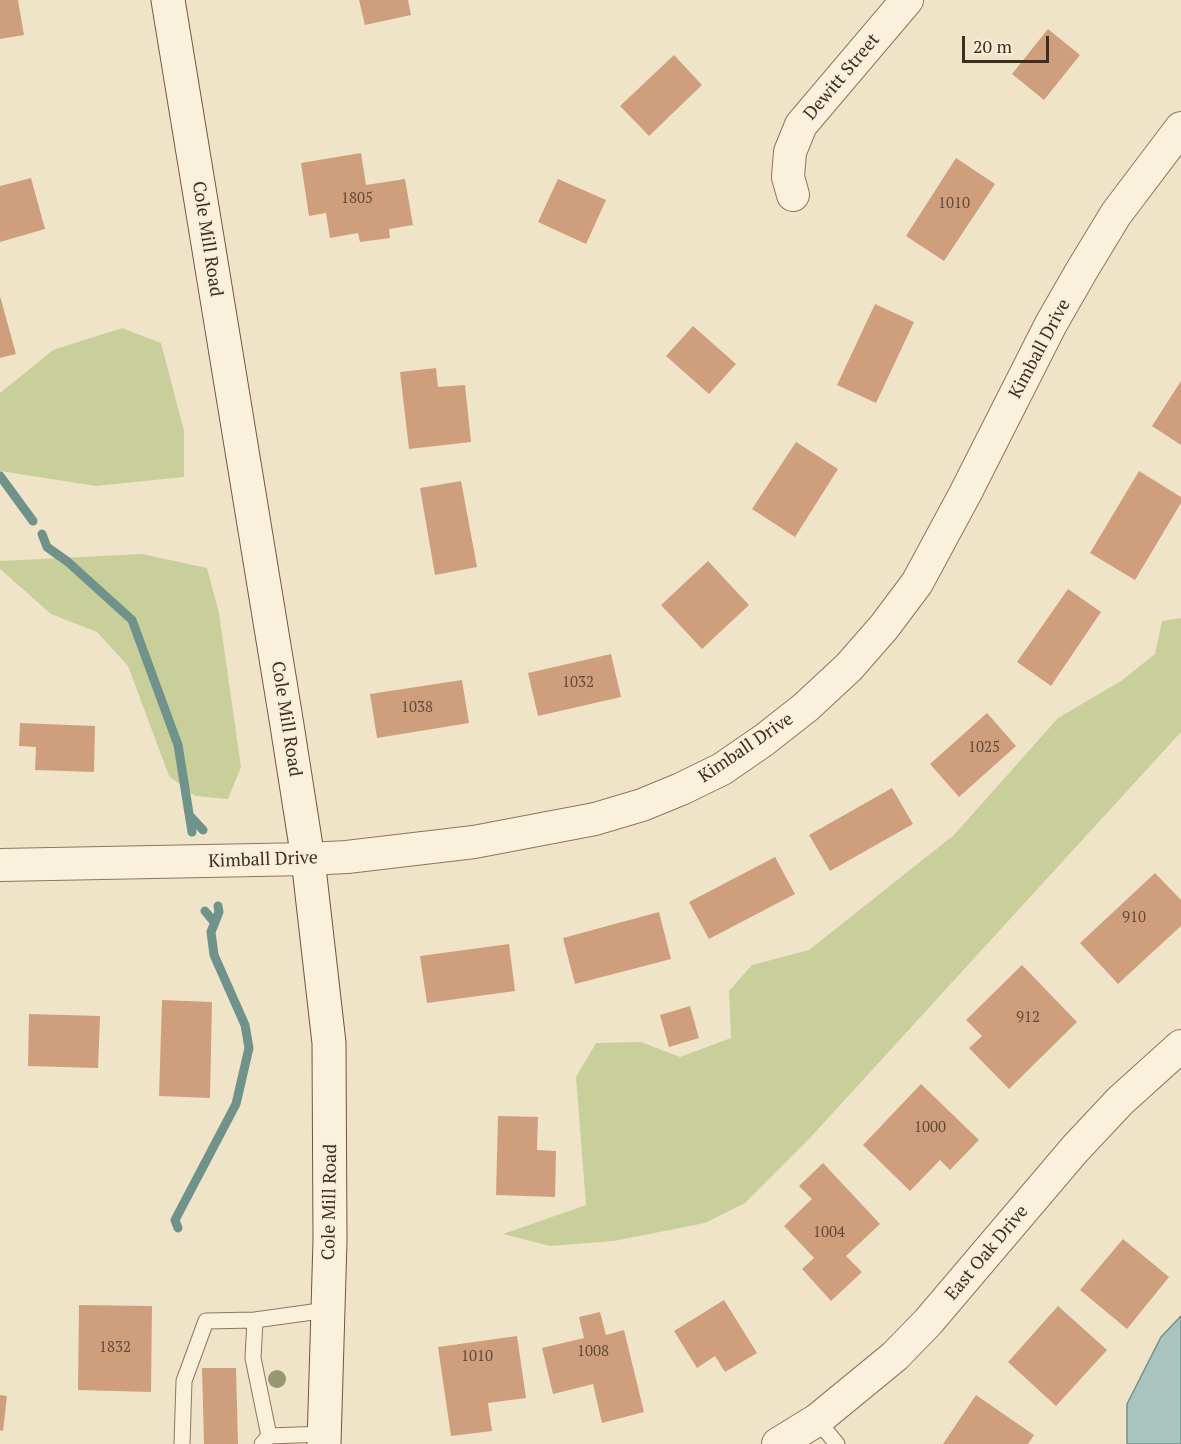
<!DOCTYPE html>
<style>
body{margin:0}
#map{position:relative;width:1181px;height:1444px;overflow:hidden;background:#f0e4c8;font-family:"PT Serif",serif}
canvas{display:block}
.scale{position:absolute;left:962px;top:36px;width:87px;height:27px;box-sizing:border-box;border:3px solid #3d2e20;border-top:0;padding-left:8px;font-size:18px;line-height:21px;white-space:nowrap;color:#3d2e20;-webkit-text-stroke:4px #f7eed8;paint-order:stroke}
</style>
<div id="map">
<canvas width="1181" height="1444"></canvas>
<div class="scale">20 m</div>
</div>
<script>
const ctx = document.querySelector('canvas').getContext('2d');
ctx.lineJoin = 'round';
function paint(path, color) { ctx.fillStyle = color; ctx.fill(path, 'evenodd'); }
const shape = rows => new Path2D(rows.map(r => 'M' + r).join(''));
function trace(path, color, width, dash) { ctx.strokeStyle = color; ctx.lineWidth = width; ctx.lineCap = dash ? 'butt' : 'round'; ctx.setLineDash(dash || []); ctx.stroke(path); }
function label(font, color, halo, rows, align = 'center') {
  ctx.font = font + ' "PT Serif",serif'; ctx.lineWidth = 4.5; ctx.setLineDash([]); ctx.textBaseline = 'middle'; ctx.strokeStyle = halo; ctx.fillStyle = color; for (const [text, x, y, turn = 0] of rows) {
    ctx.save(); ctx.translate(x, y); ctx.rotate((+turn || 0) * Math.PI / 180); ctx.textAlign = isNaN(turn) ? turn : align; if (halo) ctx.strokeText(text, 0, 0); ctx.fillText(text, 0, 0); ctx.restore();
  }
}
paint(shape([
 [122,328,161,343,184,431,184,477,96,486,0,471,0,393,53,350],
 [142,554,207,568,219,613,241,767,228,799,195,796,169,776,128,666,97,632,51,614,0,569,0,561],
 [1181,618,1181,732,809,1139,745,1203,705,1223,614,1241,550,1246,503,1234,586,1205,576,1077,596,1043,641,1042,680,1057,731,1038,729,991,752,965,809,950,954,835,1058,718,1121,681,1155,654,1162,621]
]), '#c9cf9b');
const water = shape([
 [1181,1316,1181,1444,1127,1444,1127,1404,1161,1337,1181,1316]
]);
paint(water, '#a9c4bc');
trace(water, '#6f938a', 1.5);
trace(shape([
 [0,476,33,521],
 [42,534,47,547,68,562,132,620,178,745,192,832],
 [190,816,203,830],
 [205,911,214,922],
 [178,1228,175,1220,236,1104,249,1048,245,1025,214,955,211,932,219,912,218,906]
]), '#6f938a', 9);
paint(shape([
 [0,0,18,0,24,35,0,39],
 [359,0,408,0,411,15,365,25],
 [1048,29,1080,55,1044,100,1012,74],
 [674,55,702,85,649,136,620,106],
 [361,153,366,185,405,179,413,225,389,229,390,238,360,242,358,233,330,238,326,213,309,216,301,163],
 [956,158,995,184,944,261,906,236],
 [31,178,45,229,0,242,0,186],
 [558,179,606,200,586,244,538,222],
 [0,296,16,354,0,358],
 [875,304,914,322,876,403,837,385],
 [693,326,736,364,709,394,666,356],
 [436,368,438,387,465,385,471,442,409,449,400,372],
 [1181,381,1181,445,1152,426],
 [796,442,838,469,795,537,752,509],
 [1139,471,1181,497,1181,503,1135,580,1090,553],
 [461,481,477,567,435,575,420,488],
 [708,561,749,605,702,649,661,605],
 [1068,589,1101,612,1051,686,1017,662],
 [611,654,621,697,538,716,528,673],
 [462,680,469,723,377,738,370,694],
 [987,713,1016,746,959,797,930,764],
 [20,723,95,726,94,772,35,770,36,747,19,746],
 [892,788,913,824,830,871,809,835],
 [775,857,795,894,709,939,689,902],
 [1155,873,1181,900,1181,926,1118,984,1080,943],
 [659,912,671,959,575,984,563,938],
 [509,944,515,991,427,1003,420,956],
 [1022,965,1077,1022,1009,1089,969,1048,982,1036,966,1020],
 [162,1000,212,1002,210,1098,159,1096],
 [690,1006,699,1038,669,1047,660,1015],
 [29,1014,100,1016,98,1068,28,1066],
 [921,1084,979,1140,950,1170,940,1160,910,1191,863,1145],
 [498,1116,538,1117,537,1150,556,1151,555,1197,496,1195],
 [823,1163,880,1224,846,1256,862,1272,831,1301,802,1269,814,1258,784,1226,812,1199,799,1186],
 [1123,1239,1169,1277,1127,1329,1080,1290],
 [724,1300,757,1353,725,1372,715,1356,697,1368,674,1331],
 [79,1305,152,1306,151,1392,78,1390],
 [1058,1306,1107,1350,1056,1406,1008,1362],
 [600,1312,606,1335,624,1330,644,1412,602,1423,593,1384,553,1394,542,1348,584,1338,579,1317],
 [517,1336,526,1398,488,1403,492,1431,451,1436,438,1347],
 [202,1368,236,1368,238,1444,204,1444],
 [0,1395,7,1396,3,1431,0,1430],
 [976,1395,1034,1435,1028,1444,943,1444]
]), '#cf9f7d');
const lane = shape([
 [255,1320,327,1310],
 [817,1420,837,1444],
 [269,1436,324,1434],
 [182,1444,184,1381,206,1321,255,1320,253,1358,269,1436,262,1444]
]);
const street = shape([
 [793,195,788,177,790,152,801,125,907,0],
 [0,865,308,859,347,857,474,842,595,819,642,805,681,789,722,769,764,740,806,707,849,667,884,627,917,583,965,494,1051,324,1082,270,1116,214,1181,128],
 [778,1444,817,1420,895,1356,928,1322,1075,1149,1120,1101,1181,1046]
]);
const secondary = shape([
 [168,0,286,719,308,859,329,1043,330,1241,324,1444]
]);
trace(lane, '#8d765c', 17);
trace(street, '#8d765c', 34);
trace(secondary, '#6f573f', 35);
trace(lane, '#faf1dc', 15);
trace(street, '#faf1dc', 32);
trace(secondary, '#faf1dc', 33);
ctx.fillStyle = '#96986f';
for (const [x, y] of [
 [277,1379]
]) { ctx.beginPath(); ctx.arc(x, y, 9, 0, 2 * Math.PI); ctx.fill(); }
label('15px', '#624a37', null, [
 ["1805",357,199],
 ["1010",954,204],
 ["1032",578,683],
 ["1038",417,708],
 ["1025",984,748],
 ["910",1134,918],
 ["912",1028,1018],
 ["1000",930,1128],
 ["1004",829,1233],
 ["1832",115,1348],
 ["1008",593,1352],
 ["1010",477,1357]
]);
label('18px', '#3d2e20', '#f7eed8', [
 ["Dewitt Street",842,77,-50],
 ["Cole Mill Road",207,239,81],
 ["Kimball Drive",1040,349,-62],
 ["Cole Mill Road",286,719,81],
 ["Kimball Drive",746,748,-34],
 ["Kimball Drive",263,860,-2],
 ["Cole Mill Road",330,1202,-89],
 ["East Oak Drive",987,1253,-50]
]);
</script>
